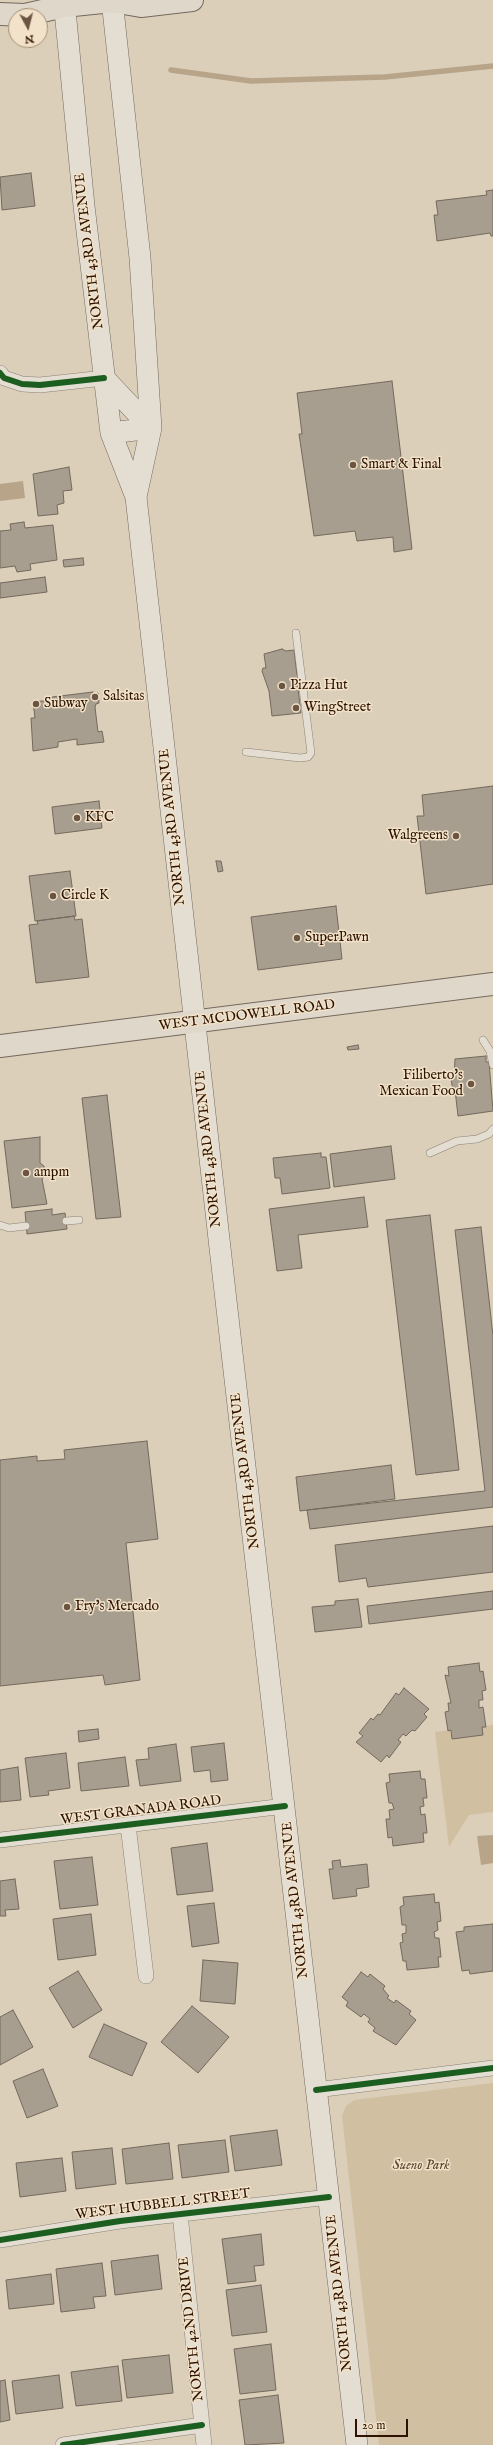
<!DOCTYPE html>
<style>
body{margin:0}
#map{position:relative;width:493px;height:2445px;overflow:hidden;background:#dbcfba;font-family:"IM FELL English",serif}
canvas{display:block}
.north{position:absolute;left:8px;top:8px;width:40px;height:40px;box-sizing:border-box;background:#f1e2c9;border:1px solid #a38f79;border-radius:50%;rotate:173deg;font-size:11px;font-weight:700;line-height:16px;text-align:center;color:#2e1200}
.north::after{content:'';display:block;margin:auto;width:14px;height:18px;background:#6b5441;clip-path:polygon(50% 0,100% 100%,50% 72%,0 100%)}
.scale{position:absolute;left:355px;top:2419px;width:53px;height:18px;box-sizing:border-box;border:2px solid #2e1200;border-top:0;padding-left:5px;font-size:12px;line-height:14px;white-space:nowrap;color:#2e1200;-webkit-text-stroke:3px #f1e2c9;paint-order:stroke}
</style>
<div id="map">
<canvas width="493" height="2445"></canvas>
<div class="north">N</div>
<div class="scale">20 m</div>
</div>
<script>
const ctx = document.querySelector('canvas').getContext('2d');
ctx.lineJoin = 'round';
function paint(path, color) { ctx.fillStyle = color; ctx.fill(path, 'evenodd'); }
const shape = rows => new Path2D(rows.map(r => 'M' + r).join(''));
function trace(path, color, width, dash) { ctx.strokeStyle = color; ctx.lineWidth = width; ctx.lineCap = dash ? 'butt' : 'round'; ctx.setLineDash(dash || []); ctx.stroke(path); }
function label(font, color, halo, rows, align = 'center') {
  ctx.font = font + ' "IM FELL English",serif'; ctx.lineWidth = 3; ctx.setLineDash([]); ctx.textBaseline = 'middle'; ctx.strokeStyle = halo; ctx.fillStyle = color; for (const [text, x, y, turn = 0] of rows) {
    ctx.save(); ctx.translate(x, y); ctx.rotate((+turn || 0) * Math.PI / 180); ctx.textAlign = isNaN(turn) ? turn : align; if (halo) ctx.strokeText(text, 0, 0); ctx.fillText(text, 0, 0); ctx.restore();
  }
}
paint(shape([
 [493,1725,493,1812,469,1815,449,1847,435,1732,451,1730,452,1739,483,1735,482,1727],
 [493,2083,493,2445,379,2445,342,2116,346,2106,354,2100]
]), '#d1bfa2');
paint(shape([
 [23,481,25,498,0,501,0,484],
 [493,1835,493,1863,481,1865,477,1836]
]), '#b8a488');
trace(shape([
 [171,70,251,81,385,77,493,66]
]), '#b8a488', 5.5);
const building = shape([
 [31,173,35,206,2,210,0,177,31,173],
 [493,190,493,236,491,236,490,233,437,241,434,215,438,215,436,201,487,195,486,191,493,190],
 [392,381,412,549,394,552,393,537,357,541,355,531,314,536,299,434,302,434,297,393,392,381],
 [69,467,72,490,63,491,64,503,57,505,58,514,38,516,33,474,69,467],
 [24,522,25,528,53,525,57,560,30,564,31,570,17,572,15,566,0,568,0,531,11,530,10,524,24,522],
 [83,558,84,565,64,567,63,560,83,558],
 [45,577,47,592,0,598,0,583,45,577],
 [282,649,286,651,294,650,297,675,299,674,300,681,297,681,301,713,272,716,269,691,262,671,263,668,266,668,264,654,282,649],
 [93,692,93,694,98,693,99,703,96,704,95,707,98,732,102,731,104,742,77,745,77,739,58,742,58,747,33,751,31,718,35,718,33,702,52,700,52,697,93,692],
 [493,786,493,884,426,894,417,816,424,816,422,795,493,786],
 [99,801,102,828,55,834,52,807,99,801],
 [216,861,221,861,223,871,218,872,216,861],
 [70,871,76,916,35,921,29,876,70,871],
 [336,906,342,959,258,970,251,917,336,906],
 [74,916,75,920,82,919,89,977,36,983,29,925,38,924,37,921,74,916],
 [358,1045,359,1049,348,1050,347,1047,358,1045],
 [486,1056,486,1062,489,1062,493,1111,458,1116,455,1090,453,1091,451,1079,454,1078,455,1059,486,1056],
 [107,1095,121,1217,96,1219,82,1098,107,1095],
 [40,1137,40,1163,44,1166,45,1175,42,1179,47,1204,12,1208,4,1141,40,1137],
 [391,1146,395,1179,334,1187,330,1154,391,1146],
 [321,1153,321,1157,326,1157,330,1188,282,1194,280,1178,275,1178,273,1158,321,1153],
 [364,1197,368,1227,298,1235,302,1268,277,1271,269,1209,364,1197],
 [52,1209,52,1215,65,1213,67,1229,27,1234,25,1212,52,1209],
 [430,1215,459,1470,416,1475,386,1220,430,1215],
 [481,1227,493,1336,493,1507,310,1529,307,1510,485,1491,455,1230,481,1227],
 [147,1441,158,1539,126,1543,140,1680,105,1685,103,1675,0,1686,0,1460,37,1456,37,1461,65,1459,64,1450,147,1441],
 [391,1465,395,1499,300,1511,296,1477,391,1465],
 [493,1526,493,1572,368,1587,366,1578,339,1582,335,1545,493,1526],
 [493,1591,493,1609,369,1624,367,1606,493,1591],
 [358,1599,362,1627,315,1632,312,1607,335,1605,335,1601,358,1599],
 [479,1663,480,1672,483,1671,486,1690,482,1691,483,1700,479,1700,479,1708,483,1707,486,1727,482,1727,483,1735,452,1739,451,1730,448,1731,445,1712,449,1711,448,1703,451,1703,445,1675,449,1676,448,1667,479,1663],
 [404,1688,429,1709,424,1714,427,1717,415,1731,412,1730,406,1736,403,1734,398,1740,401,1742,389,1758,387,1755,381,1762,356,1742,363,1736,359,1733,371,1718,373,1720,378,1714,380,1715,396,1693,399,1695,404,1688],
 [98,1729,99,1739,79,1742,78,1731,98,1729],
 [224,1743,228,1780,211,1782,210,1770,194,1772,191,1747,224,1743],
 [176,1744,181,1781,140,1786,136,1760,149,1759,148,1748,176,1744],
 [66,1753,70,1788,48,1791,49,1795,30,1797,25,1758,66,1753],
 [125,1757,129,1786,81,1791,78,1763,125,1757],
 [18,1767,21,1800,0,1802,0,1770,18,1767],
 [420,1771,421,1779,425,1779,427,1798,423,1798,424,1806,420,1807,421,1815,425,1814,427,1833,423,1833,424,1842,393,1846,392,1837,388,1838,386,1819,390,1819,389,1810,394,1809,392,1803,389,1803,386,1783,390,1782,389,1774,420,1771],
 [207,1843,213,1891,177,1895,171,1848,207,1843],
 [92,1857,98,1905,60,1909,54,1861,92,1857],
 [340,1860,341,1867,367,1864,369,1887,356,1889,357,1896,333,1899,329,1869,333,1869,332,1861,340,1860],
 [15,1879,19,1909,5,1910,6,1916,0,1916,0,1881,15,1879],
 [434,1894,435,1903,439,1902,441,1921,437,1922,438,1930,434,1932,435,1938,439,1938,441,1957,438,1957,439,1967,407,1970,406,1961,403,1961,400,1943,403,1942,402,1934,406,1933,406,1925,402,1925,400,1907,404,1905,403,1897,434,1894],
 [214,1903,219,1943,192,1947,187,1906,214,1903],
 [91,1914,96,1955,58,1960,53,1919,91,1914],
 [493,1924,493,1971,470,1974,469,1970,462,1971,456,1932,464,1931,464,1927,493,1924],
 [203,1960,238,1963,235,2004,200,2001,203,1960],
 [78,1971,102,2010,73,2028,49,1988,78,1971],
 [361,1972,368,1977,370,1974,385,1986,383,1989,389,1996,387,1998,394,2003,396,2000,411,2011,409,2014,416,2020,396,2045,373,2031,375,2028,368,2022,370,2019,364,2014,361,2017,346,2006,348,2002,342,1997,361,1972],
 [192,2006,229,2037,198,2073,161,2042,192,2006],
 [13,2010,33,2047,0,2065,0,2017,13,2010],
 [104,2024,147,2043,132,2076,89,2057,104,2024],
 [43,2069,58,2106,27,2118,13,2081,43,2069],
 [277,2130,282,2165,235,2171,230,2136,277,2130],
 [225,2140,229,2172,182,2178,178,2145,225,2140],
 [169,2143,173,2179,126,2184,122,2149,169,2143],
 [112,2148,116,2184,76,2189,72,2152,112,2148],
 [62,2158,66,2191,20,2197,16,2163,62,2158],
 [261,2234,264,2265,254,2266,256,2281,228,2284,222,2239,261,2234],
 [158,2255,162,2289,115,2295,111,2261,158,2255],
 [102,2263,106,2296,93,2297,95,2308,61,2312,56,2269,102,2263],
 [51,2274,54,2304,9,2309,6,2280,51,2274],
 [261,2285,267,2332,232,2336,226,2290,261,2285],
 [271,2344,276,2390,240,2394,234,2349,271,2344],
 [169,2355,173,2393,127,2398,122,2360,169,2355],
 [118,2366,122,2401,76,2406,71,2372,118,2366],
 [59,2375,63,2408,16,2414,12,2381,59,2375],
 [5,2380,10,2420,0,2422,0,2381,5,2380],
 [278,2395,284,2443,245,2445,239,2400,278,2395]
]);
paint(building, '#a79e8f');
trace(building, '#74695c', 1);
const lane = shape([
 [246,752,300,758,308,757,311,753,296,633],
 [483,1040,490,1051,493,1065],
 [430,1153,457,1141,477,1139,489,1134,493,1129],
 [66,1221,79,1220],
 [0,1225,9,1228,26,1226]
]);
const street = shape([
 [0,373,4,378,22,384,40,385,104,378],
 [128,1825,146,1976],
 [0,1840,285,1806],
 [316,2090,493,2068],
 [180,2214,204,2445],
 [0,2240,120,2221,329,2197],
 [63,2445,202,2425]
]);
const secondary = shape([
 [64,0,84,206,111,433,136,497,220,1248,357,2445],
 [112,0,140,258,151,428,136,497],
 [104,378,151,428],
 [111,433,151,428]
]);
const primary = shape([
 [0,1046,493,984]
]);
const highway = shape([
 [0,14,25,15,64,6,112,1,141,6,192,0]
]);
trace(lane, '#8d8274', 8);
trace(street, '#8d8274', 16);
trace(secondary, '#74695c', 22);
trace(primary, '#74695c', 24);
trace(highway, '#74695c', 24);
trace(lane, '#e3ddd2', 7);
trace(street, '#e3ddd2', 15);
trace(secondary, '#e3ddd2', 21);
trace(primary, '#ded7ca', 22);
trace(highway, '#ded7ca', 22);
trace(shape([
 [0,373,4,378,22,384,40,385,104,378],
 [0,1840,285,1806],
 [316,2090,493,2068],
 [0,2240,120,2221,329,2197],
 [63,2445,202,2425]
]), '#1b5e20', 6);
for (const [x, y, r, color] of [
 [353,465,4,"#6b5441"],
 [282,686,4,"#6b5441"],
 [95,697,4,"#6b5441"],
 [36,704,4,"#6b5441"],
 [296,708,4,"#6b5441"],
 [77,818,4,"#6b5441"],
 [456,836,4,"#6b5441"],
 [53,896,4,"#6b5441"],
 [297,938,4,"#6b5441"],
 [471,1084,4,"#6b5441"],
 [26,1173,4,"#6b5441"],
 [67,1607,4,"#6b5441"]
]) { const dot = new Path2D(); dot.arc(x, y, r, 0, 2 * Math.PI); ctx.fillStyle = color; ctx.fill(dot); trace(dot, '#f1e2c9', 1.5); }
label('14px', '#2e1200', '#f1e2c9', [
 ["NORTH 43RD AVENUE",90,251,-97],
 ["NORTH 43RD AVENUE",173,827,-96],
 ["WEST MCDOWELL ROAD",247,1016,-7],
 ["NORTH 43RD AVENUE",209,1149,-96],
 ["NORTH 43RD AVENUE",246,1471,-97],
 ["WEST GRANADA ROAD",141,1811,-7],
 ["NORTH 43RD AVENUE",296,1900,-96],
 ["WEST HUBBELL STREET",163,2205,-7],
 ["NORTH 43RD AVENUE",340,2293,-96],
 ["NORTH 42ND DRIVE",192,2329,-96]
]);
label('14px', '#2e1200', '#f1e2c9', [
 ["Smart & Final",361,465],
 ["Pizza Hut",290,686],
 ["Salsitas",103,697],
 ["Subway",44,704],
 ["WingStreet",304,708],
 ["KFC",85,818],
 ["Walgreens",448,836,"right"],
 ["Circle K",61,896],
 ["SuperPawn",305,938],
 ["Filiberto's",463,1076,"right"],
 ["Mexican Food",463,1092,"right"],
 ["ampm",34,1173],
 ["Fry's Mercado",75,1607]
], 'left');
label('italic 14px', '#5c422b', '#f1e2c9', [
 ["Sueno Park",421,2166]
]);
</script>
